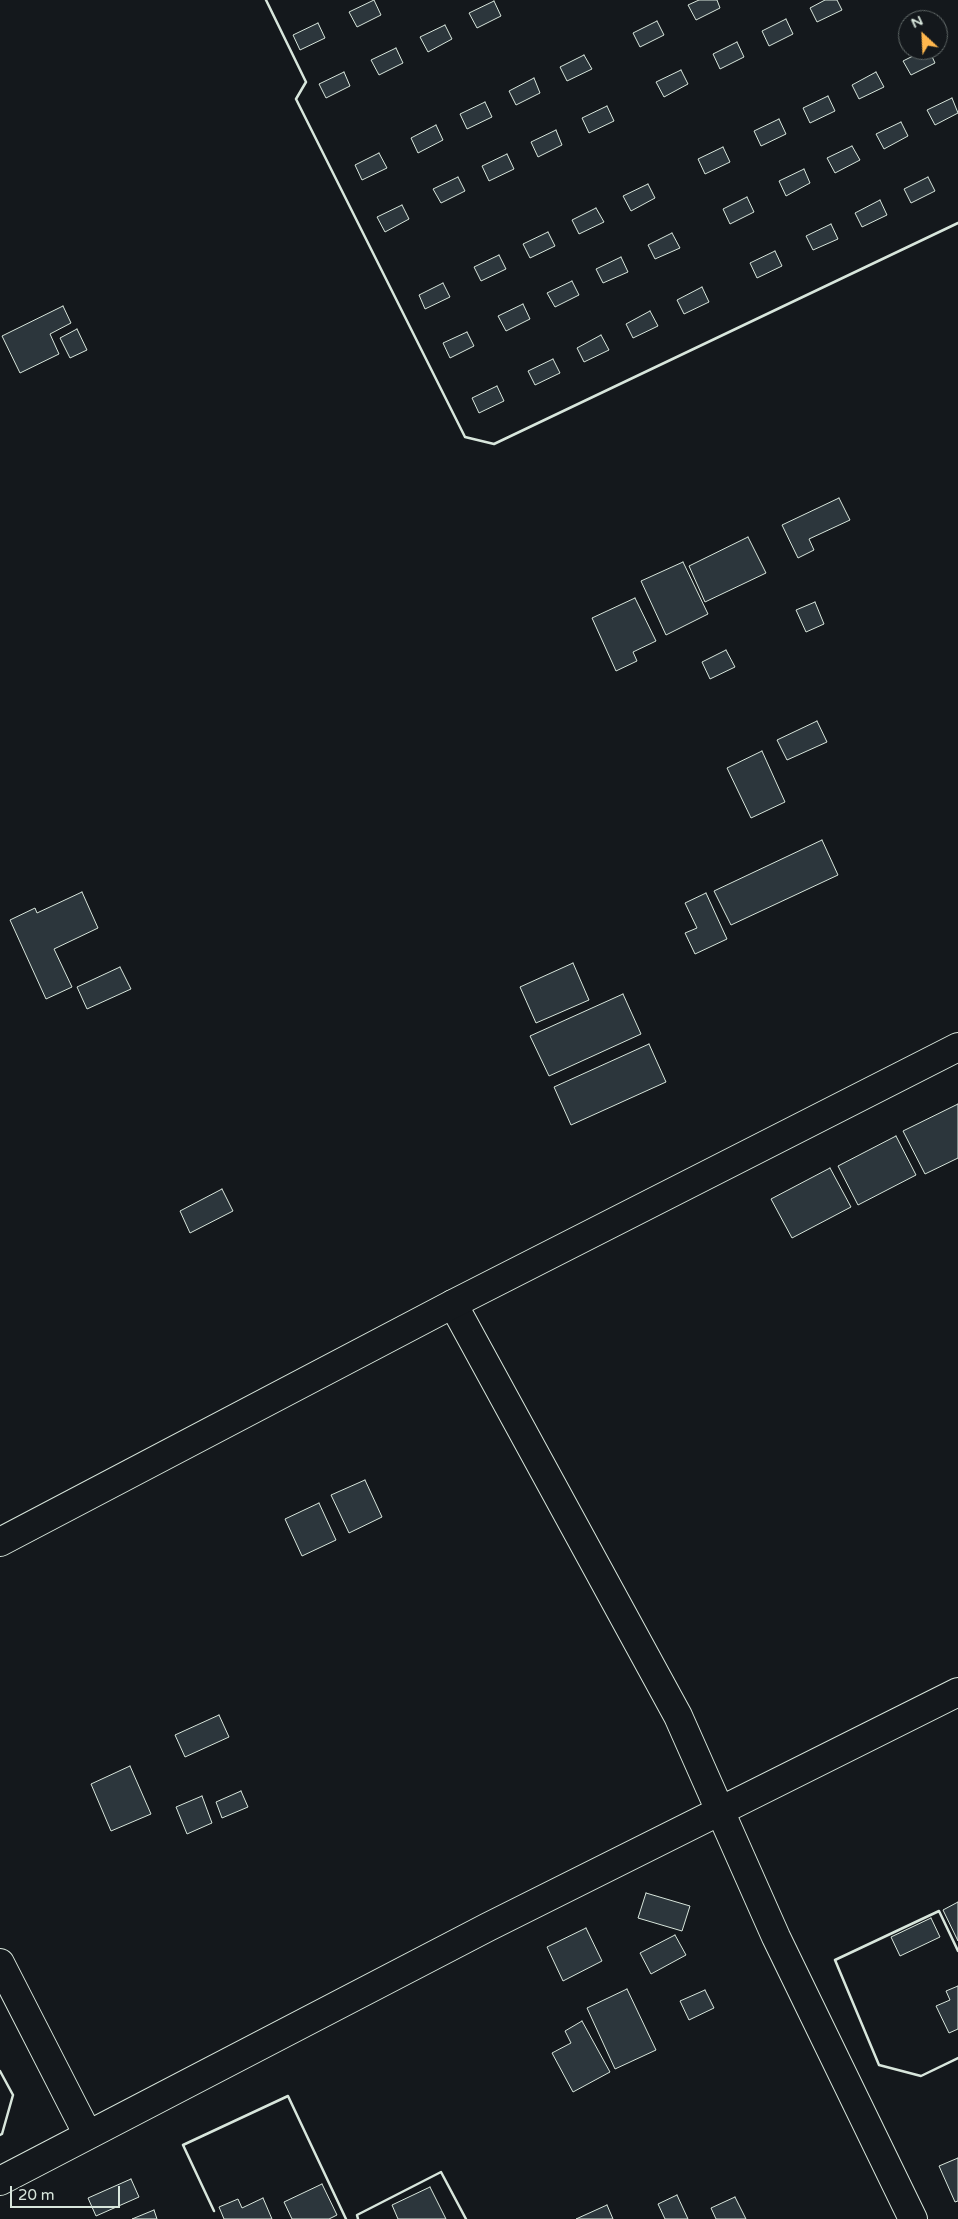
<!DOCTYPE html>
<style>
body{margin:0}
#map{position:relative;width:958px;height:2219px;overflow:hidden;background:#14181c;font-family:"Varela Round",sans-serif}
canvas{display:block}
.north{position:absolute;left:898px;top:10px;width:50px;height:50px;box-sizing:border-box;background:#14181c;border:1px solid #626a69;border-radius:50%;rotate:335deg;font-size:14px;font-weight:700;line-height:20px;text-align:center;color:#d8e6dc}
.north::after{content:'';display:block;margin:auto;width:18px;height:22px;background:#ffb74d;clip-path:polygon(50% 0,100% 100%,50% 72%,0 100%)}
.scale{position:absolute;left:10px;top:2186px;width:110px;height:22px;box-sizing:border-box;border:2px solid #d8e6dc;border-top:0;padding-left:6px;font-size:15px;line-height:18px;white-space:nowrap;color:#d8e6dc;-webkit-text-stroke:4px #14181c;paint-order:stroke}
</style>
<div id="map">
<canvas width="958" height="2219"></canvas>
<div class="north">N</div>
<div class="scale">20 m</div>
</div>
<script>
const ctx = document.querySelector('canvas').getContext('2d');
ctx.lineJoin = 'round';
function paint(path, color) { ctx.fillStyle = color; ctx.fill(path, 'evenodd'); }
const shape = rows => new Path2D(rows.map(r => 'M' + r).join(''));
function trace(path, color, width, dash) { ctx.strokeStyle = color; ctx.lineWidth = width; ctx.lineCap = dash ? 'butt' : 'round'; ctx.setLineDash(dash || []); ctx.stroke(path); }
const building = shape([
 [374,0,381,15,357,27,349,12,374,0],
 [699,0,717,0,720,8,696,20,688,5,699,0],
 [825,0,837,0,842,10,817,22,810,8,825,0],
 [494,1,501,16,477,28,469,13,494,1],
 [786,19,793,34,769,46,762,31,786,19],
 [657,21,664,35,640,47,633,33,657,21],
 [318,23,325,38,300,50,293,35,318,23],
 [445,25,452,39,428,52,420,37,445,25],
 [737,42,744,57,720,69,713,54,737,42],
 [396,48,403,63,379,75,371,60,396,48],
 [925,50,929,50,935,63,911,75,903,61,925,50],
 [584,55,592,69,567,81,560,67,584,55],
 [681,70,688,84,664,97,656,82,681,70],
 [344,72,350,86,326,98,319,84,344,72],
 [876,72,884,87,859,99,852,85,876,72],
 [534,78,540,93,516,105,509,91,534,78],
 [828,96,835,111,810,123,803,108,828,96],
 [952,98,958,113,935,125,927,110,952,98],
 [485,102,492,117,467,129,460,114,485,102],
 [607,106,614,121,589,133,582,118,607,106],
 [779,119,786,134,761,146,754,131,779,119],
 [901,122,908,136,884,149,876,134,901,122],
 [436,125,443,140,418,153,411,138,436,125],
 [556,130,562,145,538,157,531,142,556,130],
 [852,146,860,160,835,173,827,158,852,146],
 [723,147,730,162,705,174,698,159,723,147],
 [379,153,387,168,362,180,355,165,379,153],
 [507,154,514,169,489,181,482,166,507,154],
 [804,169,810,183,786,196,779,181,804,169],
 [458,177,465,191,441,203,433,189,458,177],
 [928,177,935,191,911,203,904,189,928,177],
 [648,184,655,198,631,211,623,196,648,184],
 [747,197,754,212,730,224,723,209,747,197],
 [880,200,887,215,862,227,855,213,880,200],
 [402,205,409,219,385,232,377,217,402,205],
 [596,208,604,222,579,234,572,220,596,208],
 [831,224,838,239,813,250,806,236,831,224],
 [548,232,555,246,530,258,523,244,548,232],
 [672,233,680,248,655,259,648,245,672,233],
 [775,251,782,266,757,278,750,263,775,251],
 [499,255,506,269,481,281,474,267,499,255],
 [621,257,628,272,603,283,596,269,621,257],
 [572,281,579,295,555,307,547,293,572,281],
 [443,283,450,297,425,309,419,295,443,283],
 [702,287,709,302,684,314,677,300,702,287],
 [523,304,530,319,506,331,498,316,523,304],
 [63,306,71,323,50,334,59,354,20,373,2,336,63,306],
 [650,311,658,326,633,338,626,324,650,311],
 [77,329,87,350,70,358,60,338,77,329],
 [467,332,474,346,450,358,443,343,467,332],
 [601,335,609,350,584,362,577,348,601,335],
 [553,359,560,373,535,385,528,371,553,359],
 [497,386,504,401,479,413,472,398,497,386],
 [839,498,850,520,809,539,814,550,798,558,782,525,839,498],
 [748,537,766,573,705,602,689,566,748,537],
 [683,562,708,614,666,635,641,581,683,562],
 [635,598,656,641,633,652,637,661,616,671,592,618,635,598],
 [815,602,824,624,806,632,796,610,815,602],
 [726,650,735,667,710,679,702,662,726,650],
 [817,721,827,742,787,760,777,740,817,721],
 [762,751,785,802,751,818,727,768,762,751],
 [822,840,838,875,731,925,714,891,822,840],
 [82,892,98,928,54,949,72,987,46,999,10,920,35,908,37,913,82,892],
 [706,893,727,939,695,954,685,933,697,928,685,903,706,893],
 [573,963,589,1000,536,1023,520,987,573,963],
 [120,967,131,989,87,1009,77,987,120,967],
 [623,994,641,1034,549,1076,530,1036,623,994],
 [649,1044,666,1082,571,1125,554,1087,649,1044],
 [958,1104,958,1158,925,1174,903,1131,958,1104],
 [896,1136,916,1175,858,1205,838,1166,896,1136],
 [830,1168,851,1207,792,1238,771,1199,830,1168],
 [222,1189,233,1211,190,1233,180,1211,222,1189],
 [365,1480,382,1517,349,1533,331,1495,365,1480],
 [319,1503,336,1540,302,1556,285,1519,319,1503],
 [219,1715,229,1737,185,1757,175,1735,219,1715],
 [130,1766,151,1814,111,1831,91,1784,130,1766],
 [241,1791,248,1807,222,1818,216,1802,241,1791],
 [202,1796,212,1823,187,1834,176,1807,202,1796],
 [646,1893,690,1906,682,1931,638,1918,646,1893],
 [958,1902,958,1941,943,1910,958,1902],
 [931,1918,940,1937,900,1956,891,1937,931,1918],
 [586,1928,602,1961,563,1981,547,1947,586,1928],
 [675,1935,686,1955,651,1974,640,1953,675,1935],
 [958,1986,958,2029,949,2033,936,2006,950,2000,946,1991,958,1986],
 [627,1989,656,2050,615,2069,587,2008,627,1989],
 [705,1990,714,2008,689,2020,680,2001,705,1990],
 [582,2021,610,2072,573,2092,552,2053,571,2043,565,2031,582,2021],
 [958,2158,958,2201,955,2202,939,2166,958,2158],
 [131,2179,139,2197,96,2216,88,2198,131,2179],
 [322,2184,337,2215,329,2219,292,2219,284,2202,322,2184],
 [430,2187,446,2219,398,2219,392,2205,430,2187],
 [677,2195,688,2219,665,2219,658,2204,677,2195],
 [735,2197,746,2219,716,2219,711,2208,735,2197],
 [263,2198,272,2219,224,2219,219,2207,238,2199,242,2208,263,2198],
 [607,2205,613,2219,576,2219,607,2205],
 [154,2210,157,2219,132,2219,154,2210]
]);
paint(building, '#2c363c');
trace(building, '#d8e6dc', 1);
const minor = shape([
 [453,1304,678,1716,776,1937,913,2219],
 [0,1963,88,2135],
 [0,2181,488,1927,958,1692]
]);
const major = shape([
 [0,1542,453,1304,958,1047]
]);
trace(minor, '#d8e6dc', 30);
trace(major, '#d8e6dc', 30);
trace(minor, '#14181c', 28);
trace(major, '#14181c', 28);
trace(shape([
 [266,0,306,82,296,99,465,437,494,444,958,223],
 [958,1951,939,1911,835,1960,879,2065,921,2076,958,2058],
 [0,2071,13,2095,2,2134,0,2135],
 [214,2211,183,2145,288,2096,346,2219],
 [358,2219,357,2215,441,2172,466,2219]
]), '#d8e6dc', 2.5);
</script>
